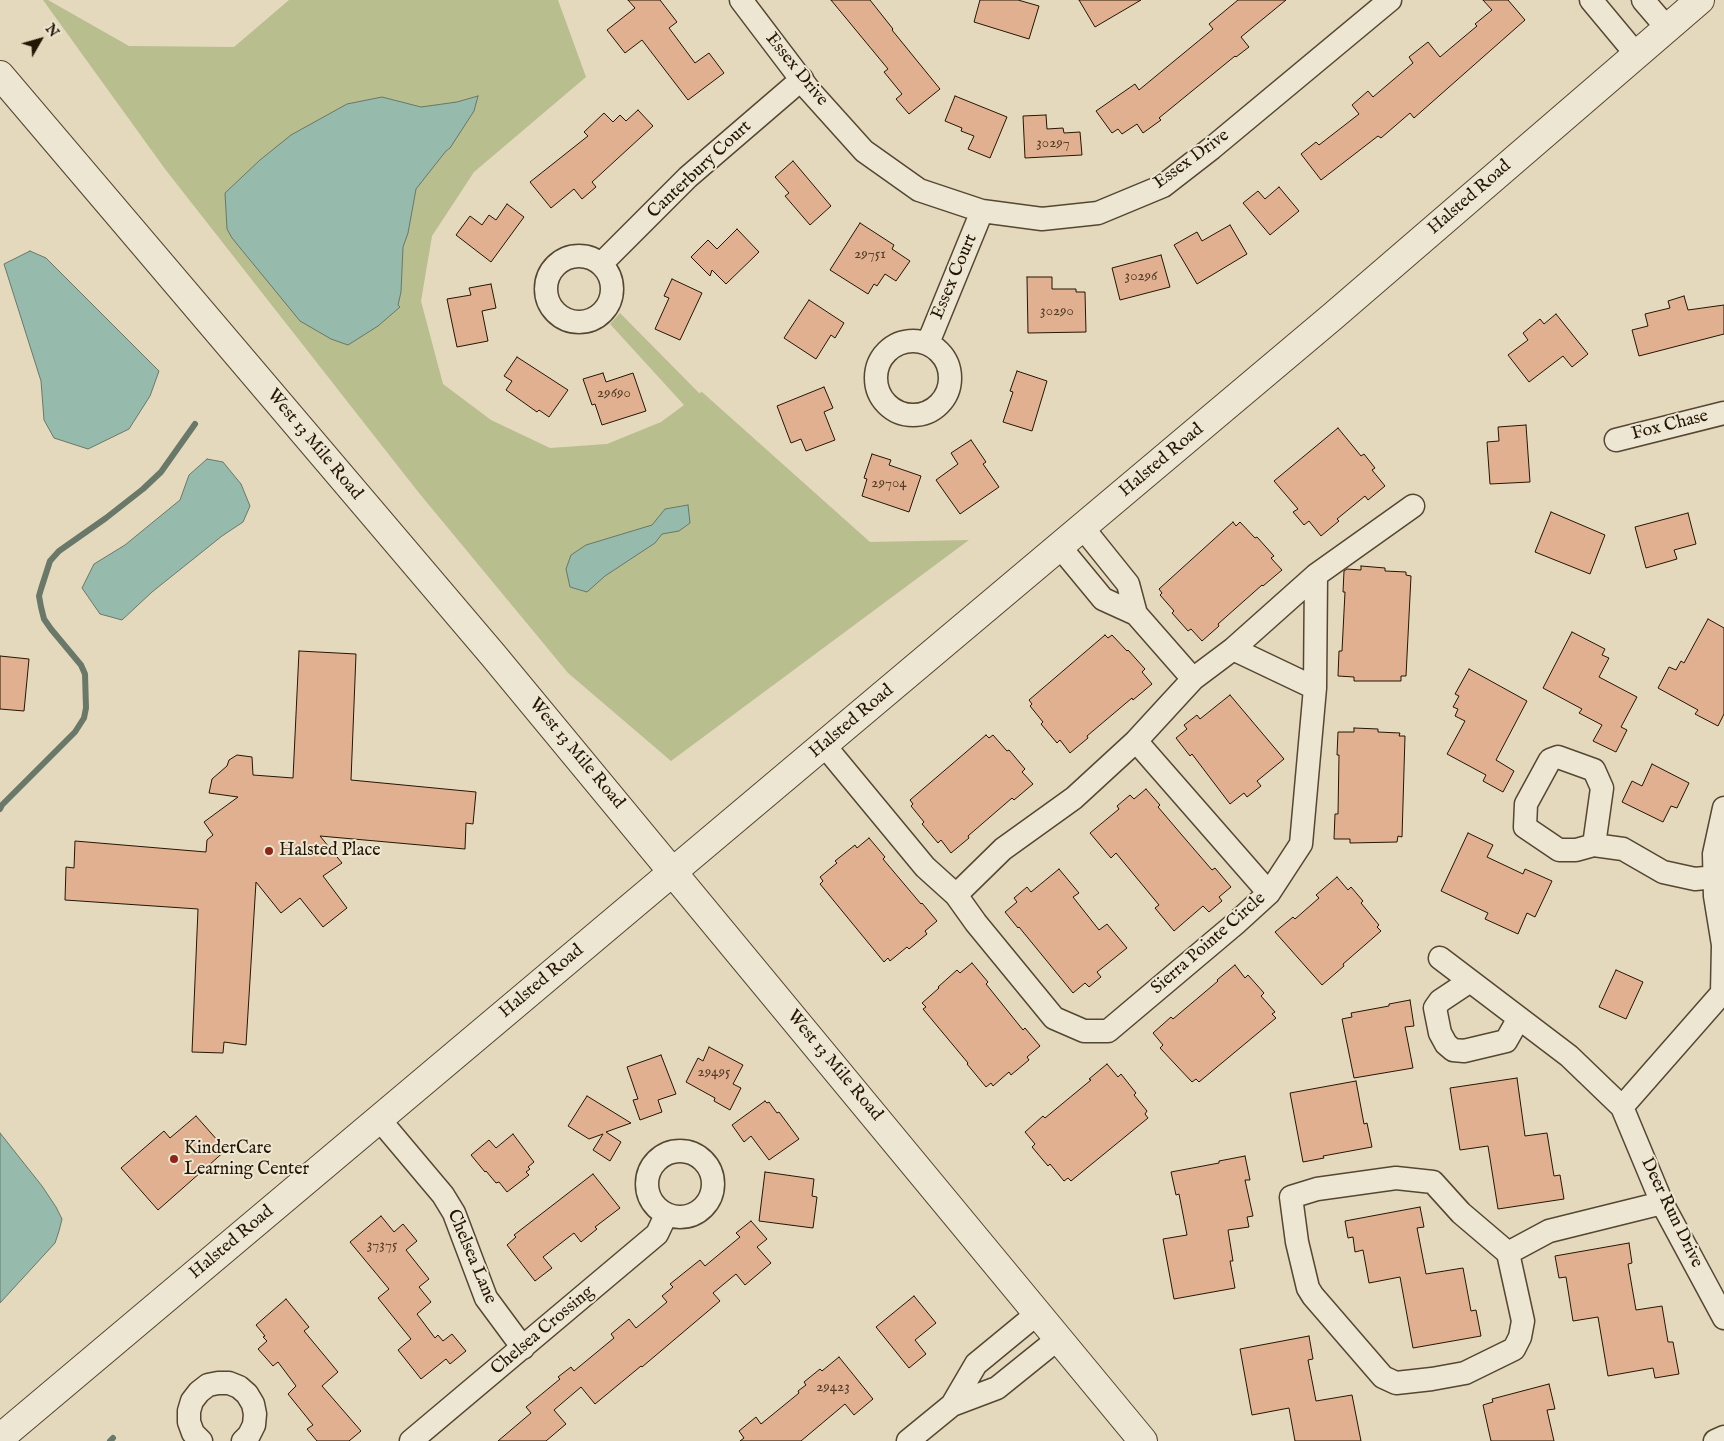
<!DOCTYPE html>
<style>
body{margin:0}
#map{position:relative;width:1724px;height:1441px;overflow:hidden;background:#e4d9bc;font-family:"IM FELL English",serif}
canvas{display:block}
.north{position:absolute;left:15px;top:15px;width:50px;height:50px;-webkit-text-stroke:4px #ede6d3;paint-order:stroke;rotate:52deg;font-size:14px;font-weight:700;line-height:20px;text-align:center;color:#251603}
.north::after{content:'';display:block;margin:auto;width:18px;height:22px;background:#251603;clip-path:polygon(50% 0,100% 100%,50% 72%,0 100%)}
</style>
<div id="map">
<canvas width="1724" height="1441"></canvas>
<div class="north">N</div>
</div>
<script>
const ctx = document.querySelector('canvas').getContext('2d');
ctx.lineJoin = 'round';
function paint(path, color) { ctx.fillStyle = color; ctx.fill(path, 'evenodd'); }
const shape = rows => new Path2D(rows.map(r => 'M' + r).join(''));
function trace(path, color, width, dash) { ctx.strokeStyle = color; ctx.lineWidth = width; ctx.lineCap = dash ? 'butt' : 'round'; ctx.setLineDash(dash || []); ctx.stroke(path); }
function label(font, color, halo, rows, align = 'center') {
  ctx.font = font + ' "IM FELL English",serif'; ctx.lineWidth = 4; ctx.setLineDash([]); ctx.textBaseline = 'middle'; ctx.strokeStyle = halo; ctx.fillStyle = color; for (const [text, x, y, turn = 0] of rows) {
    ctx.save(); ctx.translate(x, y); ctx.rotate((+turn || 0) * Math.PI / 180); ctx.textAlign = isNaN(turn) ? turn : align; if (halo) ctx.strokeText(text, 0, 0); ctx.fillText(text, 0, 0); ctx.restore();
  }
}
paint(shape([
 [43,0,48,0,129,46,234,47,289,0,558,0,586,77,474,172,432,236,421,301,443,384,491,420,550,448,607,444,661,422,684,405,610,324,620,313,699,393,702,392,870,542,969,540,671,761,568,673,419,493,165,169]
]), '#b8be8e');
const water = shape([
 [478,96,474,111,450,148,446,151,416,189,408,233,403,247,401,292,398,305,400,307,378,326,348,345,331,339,300,321,232,238,227,229,225,193,260,160,291,135,347,104,382,97,421,107,457,102,478,96],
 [30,251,46,258,159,371,150,396,129,429,88,449,54,438,44,420,41,381,4,264,30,251],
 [207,459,223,462,241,484,250,506,243,522,222,536,152,592,122,620,100,614,82,588,94,564,125,545,180,500,189,475,207,459],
 [688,505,690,523,679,531,662,534,655,543,605,576,587,592,570,587,566,569,571,555,586,545,652,525,665,509,688,505],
 [0,1133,42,1186,56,1207,62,1219,59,1231,55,1243,0,1303,0,1133]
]);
paint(water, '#96baac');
trace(water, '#697868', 1);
trace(shape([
 [0,809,2,805,75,732,84,718,86,708,85,674,81,665,51,629,44,619,41,607,39,596,41,589,50,561,59,551,106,518,143,489,161,472,195,424],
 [110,1441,113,1438]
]), '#697868', 6);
const building = shape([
 [628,0,660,0,677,22,669,28,695,63,709,53,724,73,688,100,642,40,625,53,607,30,635,8,628,0],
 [831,0,870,0,893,29,892,30,940,89,909,114,896,99,902,94,884,72,888,69,831,0],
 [980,0,1018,0,1039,6,1029,39,974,22,980,0],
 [1079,0,1141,0,1095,27,1079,0],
 [1238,0,1286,0,1241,37,1249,47,1236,57,1235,56,1159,118,1161,120,1143,133,1137,124,1122,134,1118,129,1112,133,1096,111,1135,84,1139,90,1213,29,1209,24,1238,0],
 [1483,0,1508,0,1525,20,1414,118,1410,113,1381,138,1378,136,1321,180,1301,154,1316,142,1319,145,1359,114,1352,105,1368,91,1373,97,1413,63,1409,57,1428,42,1440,57,1477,26,1475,24,1492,10,1483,0],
 [955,96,1007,117,990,158,968,149,974,136,961,131,962,128,945,121,955,96],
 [638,110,653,126,592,182,596,187,582,199,574,189,551,208,530,182,588,136,584,132,604,113,613,122,620,115,626,121,638,110],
 [1046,115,1047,129,1063,128,1064,133,1080,132,1082,155,1025,158,1023,116,1046,115],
 [793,161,831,206,810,225,785,196,789,193,775,177,793,161],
 [1279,187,1299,211,1270,235,1243,203,1258,191,1265,199,1279,187],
 [507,204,524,217,491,262,456,235,470,216,482,225,489,215,496,220,507,204],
 [860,223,894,245,892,249,910,261,896,281,885,274,877,286,874,284,868,294,830,270,860,223],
 [1230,225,1247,254,1197,284,1174,245,1197,232,1202,241,1230,225],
 [737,229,759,252,726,284,712,270,710,276,691,257,708,240,717,249,737,229],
 [1161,255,1170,287,1120,300,1112,268,1161,255],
 [1027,277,1052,277,1052,289,1076,289,1076,292,1085,292,1086,332,1028,333,1027,277],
 [672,279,702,293,680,340,655,329,669,298,664,296,672,279],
 [491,284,496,308,482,311,488,341,457,347,447,299,471,295,469,288,491,284],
 [1684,296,1688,310,1724,305,1724,334,1639,356,1632,330,1648,326,1645,314,1670,308,1668,301,1684,296],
 [809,300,844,323,835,338,831,335,816,359,784,338,809,300],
 [1556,314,1588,354,1572,367,1563,356,1529,382,1508,355,1528,340,1523,333,1540,319,1544,324,1556,314],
 [517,357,568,390,549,417,539,410,537,412,506,390,512,381,504,376,517,357],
 [1017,371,1047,381,1032,431,1003,422,1013,392,1010,391,1017,371],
 [603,373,606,382,633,373,646,411,602,425,595,404,592,405,583,379,603,373],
 [824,387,833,408,824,412,835,440,806,451,801,439,791,443,777,406,824,387],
 [1526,425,1530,482,1490,484,1487,442,1499,441,1498,427,1526,425],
 [1338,428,1361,456,1364,454,1375,468,1372,470,1385,486,1368,500,1365,496,1337,519,1339,521,1321,536,1309,521,1304,525,1293,512,1298,509,1274,481,1338,428],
 [971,440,986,462,983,464,999,487,960,514,936,480,958,464,951,453,971,440],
 [872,454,891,460,889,465,921,476,909,512,862,496,867,479,864,478,872,454],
 [1551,512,1605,535,1590,574,1535,552,1551,512],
 [1688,513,1696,544,1674,550,1677,559,1646,568,1635,527,1688,513],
 [1233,522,1236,526,1240,522,1255,538,1257,537,1274,556,1271,558,1282,570,1263,586,1262,585,1218,624,1219,626,1202,641,1191,629,1188,631,1172,613,1174,611,1160,595,1162,593,1159,589,1233,522],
 [1361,566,1385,568,1385,571,1406,572,1406,575,1411,576,1406,676,1401,676,1401,681,1354,681,1354,677,1338,676,1339,651,1342,651,1345,592,1343,592,1344,571,1347,569,1361,570,1361,566],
 [1708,619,1724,628,1724,714,1718,726,1695,714,1698,710,1658,688,1669,667,1676,670,1681,661,1684,663,1708,619],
 [1572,632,1605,649,1602,655,1609,658,1599,677,1637,697,1621,727,1627,730,1616,752,1593,741,1602,725,1579,713,1582,709,1543,688,1572,632],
 [1105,635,1108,638,1112,635,1127,651,1128,650,1145,669,1142,672,1152,684,1133,700,1132,698,1087,736,1088,738,1070,753,1060,740,1057,743,1041,724,1043,722,1030,706,1032,704,1029,700,1105,635],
 [299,651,356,654,351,780,476,792,473,824,466,823,465,849,320,836,342,863,323,876,347,908,323,927,300,898,281,913,256,882,246,1045,224,1042,223,1053,192,1052,198,909,65,900,66,867,74,868,75,841,206,852,207,840,213,835,204,822,238,797,209,793,212,779,227,766,229,760,237,755,252,757,253,775,293,778,299,651],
 [0,656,29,659,24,711,0,709,0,656],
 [1469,669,1527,701,1496,760,1514,771,1503,792,1483,781,1486,775,1447,754,1465,721,1455,716,1458,709,1453,707,1459,696,1455,694,1469,669],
 [1230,695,1284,759,1257,781,1261,786,1247,797,1244,793,1230,804,1192,754,1190,756,1176,738,1187,729,1184,725,1197,715,1200,719,1230,695],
 [1354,728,1378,729,1378,732,1400,733,1399,736,1405,736,1402,837,1398,836,1397,842,1350,843,1350,839,1334,839,1335,814,1338,814,1339,755,1337,755,1338,732,1354,732,1354,728],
 [986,735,989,738,993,735,1007,751,1009,750,1025,769,1022,772,1033,784,1014,800,1012,798,968,836,969,838,951,853,941,840,938,843,922,824,924,822,911,806,913,804,910,800,986,735],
 [1652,764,1689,783,1677,808,1671,806,1663,822,1622,802,1632,781,1642,786,1652,764],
 [1146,789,1160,805,1158,807,1181,834,1212,870,1215,868,1231,887,1219,897,1222,901,1209,912,1203,906,1174,931,1155,908,1159,905,1116,853,1111,858,1090,833,1119,809,1117,806,1130,795,1134,799,1146,789],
 [1468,833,1493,845,1487,857,1523,874,1525,869,1552,881,1535,917,1527,913,1518,934,1485,919,1488,913,1441,891,1468,833],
 [869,838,885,857,883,859,921,904,922,903,937,921,925,931,927,934,909,949,907,947,890,961,888,958,884,962,820,884,823,881,820,877,837,863,835,861,855,845,857,848,869,838],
 [1059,869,1079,893,1073,897,1099,930,1107,924,1127,948,1097,972,1101,977,1089,987,1085,983,1073,993,1019,927,1018,928,1005,912,1017,902,1014,898,1027,887,1031,892,1059,869],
 [1337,877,1348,890,1351,887,1363,901,1361,903,1379,925,1377,927,1381,931,1343,964,1344,966,1322,985,1275,932,1293,917,1295,919,1319,898,1316,895,1337,877],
 [972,963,988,982,986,984,1023,1030,1025,1028,1040,1046,1027,1057,1029,1060,1011,1075,1009,1072,993,1086,991,1083,986,1087,967,1064,968,1063,923,1009,926,1007,922,1003,939,988,938,987,957,970,960,973,972,963],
 [1235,965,1245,978,1248,975,1264,993,1261,996,1275,1012,1272,1014,1276,1018,1199,1082,1196,1079,1192,1082,1160,1048,1163,1045,1153,1033,1171,1017,1173,1019,1218,981,1217,980,1235,965],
 [1616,970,1643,982,1626,1019,1599,1007,1616,970],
 [1410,1000,1414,1026,1405,1027,1413,1068,1354,1078,1342,1019,1352,1017,1351,1013,1389,1006,1389,1004,1410,1000],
 [709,1047,743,1065,733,1084,741,1088,730,1110,714,1101,715,1098,686,1082,698,1058,703,1061,709,1047],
 [661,1055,676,1094,658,1100,662,1112,640,1120,633,1100,638,1099,627,1067,661,1055],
 [1107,1064,1118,1077,1121,1074,1136,1093,1134,1095,1147,1111,1145,1114,1148,1118,1071,1181,1068,1178,1064,1181,1050,1164,1048,1166,1032,1147,1035,1144,1025,1132,1043,1116,1045,1118,1091,1080,1089,1079,1107,1064],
 [1517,1078,1525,1136,1547,1133,1554,1176,1560,1175,1564,1199,1498,1209,1488,1146,1460,1150,1450,1088,1517,1078],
 [1356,1081,1364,1124,1367,1123,1372,1147,1323,1156,1324,1158,1303,1162,1290,1093,1356,1081],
 [587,1096,631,1123,606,1132,621,1142,610,1161,593,1150,603,1134,589,1139,568,1126,587,1096],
 [765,1101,767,1103,769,1102,777,1113,779,1112,799,1139,769,1160,751,1136,744,1142,732,1125,765,1101],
 [196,1116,226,1150,158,1210,121,1168,164,1131,170,1138,196,1116],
 [513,1134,534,1162,528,1167,530,1169,526,1172,529,1175,507,1192,499,1182,496,1183,486,1171,485,1172,471,1155,489,1140,496,1148,513,1134],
 [1245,1156,1250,1180,1245,1180,1253,1216,1247,1217,1249,1227,1228,1230,1233,1261,1230,1261,1235,1288,1174,1299,1163,1239,1187,1235,1179,1194,1176,1195,1171,1172,1219,1163,1219,1161,1245,1156],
 [765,1172,814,1179,812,1196,817,1197,813,1228,759,1221,765,1172],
 [593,1174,620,1208,595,1227,597,1229,581,1242,574,1233,543,1257,552,1268,535,1281,507,1245,516,1237,514,1235,593,1174],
 [1420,1207,1424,1227,1417,1228,1426,1274,1463,1268,1471,1311,1476,1310,1481,1336,1413,1348,1400,1277,1369,1283,1363,1250,1355,1252,1353,1237,1348,1238,1345,1221,1420,1207],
 [381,1216,394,1232,403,1224,417,1241,406,1250,429,1279,419,1287,431,1302,417,1314,435,1338,438,1335,443,1341,452,1334,466,1351,450,1364,446,1359,421,1379,398,1350,411,1339,378,1298,389,1289,350,1242,381,1216],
 [751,1221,767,1239,757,1247,771,1263,745,1285,736,1274,713,1293,720,1301,642,1367,641,1366,595,1404,581,1387,554,1410,566,1424,546,1441,498,1441,531,1413,526,1407,560,1379,558,1377,571,1367,574,1371,614,1338,611,1334,629,1319,636,1328,667,1302,662,1296,673,1287,670,1284,700,1260,705,1266,740,1237,736,1233,751,1221],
 [1629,1243,1632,1263,1628,1264,1636,1310,1662,1306,1668,1342,1673,1342,1679,1374,1655,1378,1653,1368,1608,1376,1598,1317,1573,1321,1566,1277,1559,1278,1555,1256,1629,1243],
 [914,1296,936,1323,915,1340,926,1354,909,1368,876,1327,914,1296],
 [286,1299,309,1327,304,1331,338,1372,322,1386,361,1431,349,1441,317,1441,307,1429,313,1425,288,1394,296,1386,278,1362,273,1366,258,1349,267,1341,263,1337,265,1336,256,1325,286,1299],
 [1309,1336,1313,1359,1308,1360,1316,1401,1352,1395,1361,1441,1295,1441,1289,1408,1252,1415,1240,1349,1309,1336],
 [839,1357,873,1399,854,1415,845,1404,801,1441,740,1441,744,1438,739,1431,756,1417,761,1424,799,1393,798,1391,806,1385,804,1382,820,1369,822,1371,839,1357],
 [1549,1384,1555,1409,1547,1410,1554,1441,1491,1441,1483,1405,1493,1402,1492,1399,1549,1384]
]);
paint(building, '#e0b090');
trace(building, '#251603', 1);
const minor = shape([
 [741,0,810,91,864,151,919,190,982,211,1042,219,1098,213,1163,186,1212,148,1390,0],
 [1591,0,1636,54],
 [1643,0,1667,28],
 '546 289a33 33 0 1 1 66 0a33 33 0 1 1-66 0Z',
 [601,264,688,177,802,79],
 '876 378a37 37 0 1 1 74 0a37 37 0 1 1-74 0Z',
 [928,343,982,211],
 [1616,440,1724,413],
 [1060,547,1103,599,1136,614,1128,584,1083,528],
 [1316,575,1413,506],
 [1136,614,1193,679],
 [1233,649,1315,688],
 [1136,741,1269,893],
 [824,745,925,867,956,895,976,923,1054,1018,1084,1031,1108,1031,1235,924,1269,893,1301,844,1315,688,1316,575,1233,649,1193,679,1136,741,1074,798,1003,849,956,895],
 [1594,845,1602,788,1594,770,1558,757,1550,760,1526,804,1525,827,1559,850,1576,850,1594,845,1623,849,1663,872,1695,879,1715,877],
 [1440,958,1569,1056,1622,1107,1662,1203,1724,1318],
 [1470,981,1440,1001,1435,1008,1440,1033,1446,1044,1453,1050,1464,1051,1506,1041,1519,1018],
 [1622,1107,1722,993,1723,945,1715,896,1714,854,1724,808],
 [379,1119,443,1195,454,1213,486,1298,523,1348],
 '647 1184a33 33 0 1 1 66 0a33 33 0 1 1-66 0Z',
 [1508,1253,1523,1321,1520,1337,1514,1349,1465,1373,1432,1379,1396,1383,1383,1377,1313,1296,1308,1288,1297,1242,1291,1197,1317,1189,1396,1178,1433,1182,1461,1213,1508,1253,1549,1231,1662,1203],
 [952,1405,976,1364,1038,1313],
 [201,1441,193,1433,189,1422,189,1411,192,1401,199,1392,208,1385,218,1383,229,1383,239,1387,247,1394,253,1404,255,1414,254,1425,249,1435,243,1441],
 [411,1441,657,1234,666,1215],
 [908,1441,952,1405,997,1388,1059,1338],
 [1715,1441,1724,1437]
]);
const tertiary = shape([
 [0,75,493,655,1143,1441],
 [0,1438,1332,317,1700,0]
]);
trace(minor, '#554731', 25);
trace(tertiary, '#554731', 30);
trace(minor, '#ede6d3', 22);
trace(tertiary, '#ede6d3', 28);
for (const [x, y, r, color] of [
 [269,851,5,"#8f2418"],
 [174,1159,5,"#8f2418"]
]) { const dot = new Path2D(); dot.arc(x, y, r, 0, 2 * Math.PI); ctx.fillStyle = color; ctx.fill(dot); trace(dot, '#ede6d3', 2); }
label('15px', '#543c26', null, [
 ["30297",1053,144],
 ["29751",870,255],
 ["30296",1141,277],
 ["30290",1057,312],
 ["29690",614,394],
 ["29704",889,484],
 ["29495",714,1073],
 ["37375",382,1246],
 ["29423",833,1388]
]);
label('18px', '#251603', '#ede6d3', [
 ["Essex Drive",796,70,51],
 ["Essex Drive",1192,160,-36],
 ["Canterbury Court",700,170,-43],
 ["Halsted Road",1470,198,-41],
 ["Essex Court",955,277,-67],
 ["Fox Chase",1670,426,-14],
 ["West 13 Mile Road",314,445,50],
 ["Halsted Road",1162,461,-40],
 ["Halsted Road",852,722,-40],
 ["West 13 Mile Road",576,754,50],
 ["Sierra Pointe Circle",1209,944,-41],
 ["Halsted Road",542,982,-40],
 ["West 13 Mile Road",834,1066,50],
 ["Deer Run Drive",1671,1213,64],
 ["Halsted Road",232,1243,-40],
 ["Chelsea Lane",471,1257,67],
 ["Chelsea Crossing",543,1331,-40]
]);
label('18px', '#251603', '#ede6d3', [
 ["Halsted Place",279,851],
 ["KinderCare",184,1149],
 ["Learning Center",184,1170]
], 'left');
</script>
